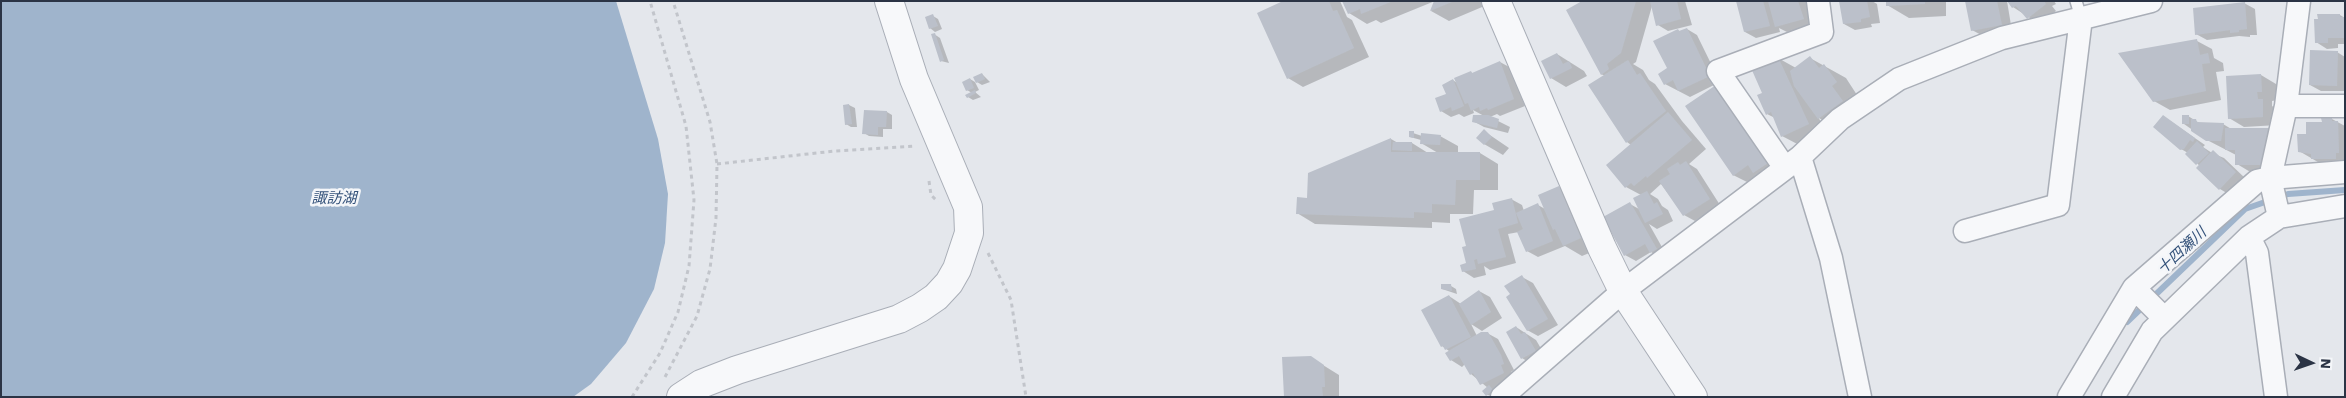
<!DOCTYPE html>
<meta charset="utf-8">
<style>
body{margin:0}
#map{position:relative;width:2346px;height:398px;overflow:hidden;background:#e4e7ec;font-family:"Work Sans",sans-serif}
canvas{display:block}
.frame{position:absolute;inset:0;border:2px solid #2b3445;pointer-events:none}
.north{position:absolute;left:2286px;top:338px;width:50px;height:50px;-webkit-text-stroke:4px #f4f6f9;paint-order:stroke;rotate:93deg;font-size:14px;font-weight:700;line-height:20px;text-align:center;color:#2b3445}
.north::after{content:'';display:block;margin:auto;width:18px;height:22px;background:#2b3445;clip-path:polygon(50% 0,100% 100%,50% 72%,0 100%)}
</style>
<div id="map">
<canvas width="2346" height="398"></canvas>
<div class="frame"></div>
<div class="north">N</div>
</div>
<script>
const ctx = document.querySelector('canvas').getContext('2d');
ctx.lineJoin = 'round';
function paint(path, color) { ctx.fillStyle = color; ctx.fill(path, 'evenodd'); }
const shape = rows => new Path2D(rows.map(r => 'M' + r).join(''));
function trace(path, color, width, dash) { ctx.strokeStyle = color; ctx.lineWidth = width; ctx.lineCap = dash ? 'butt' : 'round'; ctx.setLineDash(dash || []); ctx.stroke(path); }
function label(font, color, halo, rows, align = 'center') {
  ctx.font = font + ' "Work Sans","Noto Sans JP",sans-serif'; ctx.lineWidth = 5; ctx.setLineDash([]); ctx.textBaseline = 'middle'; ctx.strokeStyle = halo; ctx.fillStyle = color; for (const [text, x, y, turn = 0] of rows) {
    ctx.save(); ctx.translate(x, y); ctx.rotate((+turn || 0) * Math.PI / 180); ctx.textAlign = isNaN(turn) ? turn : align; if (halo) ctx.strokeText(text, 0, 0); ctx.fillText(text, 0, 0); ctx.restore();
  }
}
paint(shape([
 [1,1,616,1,658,139,668,194,665,243,654,289,626,343,591,384,573,397,1,397]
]), '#9fb4cc');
paint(shape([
 [1286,1,1340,1,1347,17,1352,20,1369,57,1303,87,1288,78],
 [1343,1,1435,1,1381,23,1376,20,1367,24,1349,13],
 [1435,1,1493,1,1494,2,1449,21,1431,11],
 [1585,1,1685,1,1692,25,1668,31,1658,25,1652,6,1636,62,1633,64,1643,70,1649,80,1655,84,1682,121,1706,149,1689,164,1697,169,1720,205,1695,221,1684,215,1661,184,1650,194,1658,199,1662,206,1668,210,1673,221,1657,229,1649,224,1667,256,1662,259,1651,252,1636,261,1625,255,1630,204,1639,209,1641,195,1626,187,1631,145,1627,142,1590,85,1605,76,1601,74],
 [1741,1,1807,1,1814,25,1787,32,1779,28,1780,32,1756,38,1745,32],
 [1837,1,1872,1,1877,4,1880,23,1871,24,1872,27,1855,30,1844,24,1841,3],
 [1887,1,1946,1,1946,16,1909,18,1887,5],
 [1967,1,2007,1,2012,31,1983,36,1972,30],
 [2008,1,2054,1,2056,4,2052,6,2056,11,2039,24,2013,7],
 [2244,3,2255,9,2257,35,2250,35,2250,37,2239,36,2207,40,2196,34],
 [2340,15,2345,18,2345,44,2338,44,2338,48,2327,49,2316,42],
 [933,16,938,19,942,29,935,32,930,28],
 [1687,29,1697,35,1720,82,1690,97,1665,84,1678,30,1681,32],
 [934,34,940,38,949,63,941,61],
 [2197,41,2212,49,2214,58,2223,63,2224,71,2216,72,2221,100,2170,110,2154,101],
 [2337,52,2345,57,2345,91,2321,91,2310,85],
 [1557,54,1584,71,1587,76,1566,87,1551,78],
 [1778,58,1796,68,1810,58,1846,78,1857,95,1840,131,1819,118,1826,135,1801,146,1782,136,1775,118,1767,114,1764,94],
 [1500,62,1511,68,1525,106,1500,116,1497,114,1490,117,1510,127,1508,133,1484,127,1473,121,1484,116,1473,110,1474,113,1464,117,1459,114,1451,117,1441,111,1453,80,1457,83,1471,72,1473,74],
 [982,74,990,82,982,85,977,82],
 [2261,75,2276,84,2277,100,2272,101,2272,106,2277,109,2278,125,2244,127,2229,118],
 [970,79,975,82,979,90,975,92,981,97,973,100,968,97,972,93,967,90],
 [849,105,855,108,857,127,851,127,846,124,844,106],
 [1687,106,1782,172,1749,183,1733,175],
 [865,111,887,112,892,115,892,129,883,129,883,137,869,136,864,133],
 [2163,116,2205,145,2203,147,2212,153,2224,158,2246,179,2230,195,2220,189,2188,153,2181,149],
 [2188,116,2201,124,2223,124,2233,130,2286,138,2287,156,2282,156,2277,168,2252,173,2237,164,2236,155,2207,140,2184,124],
 [2332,119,2345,126,2345,165,2323,165,2299,151,2307,135],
 [1484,131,1509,148,1503,155,1484,144],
 [1410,132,1422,136,1440,136,1458,146,1458,153,1480,153,1498,164,1498,190,1474,190,1473,214,1450,214,1450,223,1432,222,1432,228,1315,224,1297,213,1308,199,1391,139,1398,143,1412,143,1428,153,1438,153,1421,143,1421,140,1410,137],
 [1559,187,1577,198,1599,249,1582,256,1565,246,1538,257,1527,251,1519,232,1508,234,1516,263,1490,270,1484,266,1486,275,1474,278,1463,271,1468,263,1468,247,1495,211,1511,199,1522,205,1524,211,1538,205,1545,209],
 [1522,277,1533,283,1558,325,1538,336,1527,330],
 [1451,286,1456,289,1457,294,1442,289],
 [1479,291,1490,297,1502,318,1482,331,1471,324,1477,336,1487,333,1498,339,1514,370,1511,372,1514,380,1494,389,1503,397,1487,395,1488,388,1471,374,1465,364,1462,367,1451,360,1449,351,1442,346,1449,296,1461,304],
 [1516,327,1536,340,1546,357,1533,365,1522,358],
 [1310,357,1339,375,1339,397,1285,397]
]), '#0003');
trace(shape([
 [2127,322,2245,209,2288,194,2345,190]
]), '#9fb4cc', 6);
paint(shape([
 [1283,1,1329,1,1333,11,1337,10,1354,48,1287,79,1257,13],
 [1342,1,1393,1,1361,14,1360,9,1348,14],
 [1434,1,1454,1,1430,11],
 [1582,1,1636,1,1621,53,1607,64,1609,69,1601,75,1566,10],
 [1650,1,1677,1,1681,19,1656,26],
 [1736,1,1763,1,1770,26,1744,32],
 [1768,1,1798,1,1804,19,1775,27],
 [1839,1,1867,1,1870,17,1861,19,1861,22,1843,24],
 [1886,1,1925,1,1925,4,1886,6],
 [1965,1,1997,1,2002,25,1971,31],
 [2007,1,2044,1,2046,4,2027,19,2016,6,2012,8],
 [2245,2,2247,29,2239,30,2239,32,2230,33,2230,30,2195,35,2193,8],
 [933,14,938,26,929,29,925,17],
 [2317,14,2340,14,2340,17,2344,17,2345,38,2328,38,2328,43,2315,43,2314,19,2318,19],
 [1687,28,1710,76,1678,91,1673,80,1664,85,1658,74,1667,68,1653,41,1678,29,1679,31],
 [935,33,944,60,940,62,931,34],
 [2197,39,2200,55,2208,53,2210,63,2202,64,2206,91,2153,102,2118,53],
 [2310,50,2338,51,2337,86,2309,85],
 [1557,53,1563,64,1569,61,1572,68,1550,79,1541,61],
 [1810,56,1819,68,1824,64,1837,82,1832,86,1843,101,1818,119,1794,86,1790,71],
 [1778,57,1809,124,1781,137,1771,112,1766,115,1757,95,1762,93,1751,68],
 [1628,60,1637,75,1640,73,1666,111,1626,143,1588,85],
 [1500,61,1514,99,1488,110,1487,108,1480,111,1479,107,1471,111,1468,103,1465,104,1454,78,1471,71,1472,73],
 [982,73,985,79,976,83,973,77],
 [2261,74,2262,92,2257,92,2258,99,2263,99,2263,117,2228,119,2226,76],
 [970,78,974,88,966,91,962,82],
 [1453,79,1464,106,1452,111,1451,107,1440,112,1435,98,1446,94,1442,85],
 [1716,85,1768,163,1753,173,1748,165,1733,176,1685,106],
 [975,90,976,93,967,98,965,95],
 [849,104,852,124,845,125,843,105],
 [864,110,887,111,886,127,878,127,878,135,862,134],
 [1668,112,1692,140,1647,178,1646,176,1634,186,1631,183,1625,188,1606,165],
 [1473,115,1488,115,1499,119,1497,128,1472,122],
 [2163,115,2195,138,2193,142,2190,140,2184,149,2180,150,2153,127],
 [2182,115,2189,115,2189,124,2182,124],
 [2321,118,2332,118,2332,121,2338,121,2339,153,2336,153,2336,159,2311,159,2311,154,2298,152,2297,134,2306,134,2306,122,2322,122],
 [2191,119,2196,119,2197,122,2224,123,2221,141,2206,141,2191,131],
 [2225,128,2272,128,2268,160,2262,160,2262,165,2235,165,2235,150,2225,150],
 [1484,129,1492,137,1484,145,1476,138],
 [1409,131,1414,131,1414,138,1409,137],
 [1421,133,1441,135,1440,145,1420,144],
 [1391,138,1391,152,1480,152,1480,180,1456,180,1455,205,1432,204,1432,213,1414,212,1414,218,1296,214,1297,197,1307,198,1308,173],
 [2197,141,2209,153,2196,165,2185,154],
 [1393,142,1412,142,1412,151,1392,150],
 [2213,150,2236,172,2219,190,2196,168],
 [1686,161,1710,199,1683,216,1659,181,1670,174,1667,169,1678,162,1680,165],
 [1559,186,1581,238,1563,246,1555,229,1553,230,1538,195],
 [1647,191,1654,204,1657,202,1663,214,1645,223,1633,198],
 [1512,198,1518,223,1498,229,1506,257,1478,264,1477,259,1474,260,1476,269,1462,272,1460,265,1466,263,1462,247,1466,246,1459,219,1494,210,1492,203],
 [1630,202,1657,249,1650,253,1645,244,1624,256,1603,217],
 [1538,203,1553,241,1526,252,1517,232,1523,229,1516,213],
 [1522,275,1548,319,1527,331,1506,297,1510,294,1504,286],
 [1441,284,1451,284,1452,291,1441,289],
 [1479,290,1491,312,1471,325,1459,304],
 [1449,295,1471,337,1445,350,1443,346,1441,347,1421,310],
 [1516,326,1521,334,1525,332,1536,351,1521,359,1506,332],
 [1481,332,1488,332,1501,355,1504,364,1501,365,1504,373,1480,385,1473,373,1470,375,1459,356,1450,361,1445,353],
 [1311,356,1324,365,1325,387,1322,387,1323,397,1284,397,1282,357],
 [1489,385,1493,390,1486,396,1482,391]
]), '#bbc0ca');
const service = shape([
 [2076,1,2081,18]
]);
const minor = shape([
 [2286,106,2345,106],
 [1800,157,1831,258,1860,397],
 [1785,168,1718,71,1822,32,1818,1],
 [2279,217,2270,178,2286,106,2299,1],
 [1965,231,2058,205,2081,18],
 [2249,237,2257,253,2276,397],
 [2134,288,2164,318],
 [1502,397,1623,291,1800,157,1840,119,1899,79,2002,38,2151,1],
 [2069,397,2134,288,2257,181,2270,178,2345,172],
 [2113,397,2152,331,2249,237,2279,217,2345,206]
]);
const tertiary = shape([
 [1496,1,1602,248,1623,291,1693,397],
 [681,397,701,384,737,370,899,319,920,308,936,297,949,283,957,269,969,233,968,207,914,79,889,1]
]);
trace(service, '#a9aeb7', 14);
trace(minor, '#a9aeb7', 25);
trace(tertiary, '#a9aeb7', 30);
trace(shape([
 [717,164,835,151,916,146],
 [929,181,931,195,938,202],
 [988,253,1011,300,1026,397],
 [665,377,697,316,710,269,716,218,717,164,710,122,673,1],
 [632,397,660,353,678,312,689,266,694,200,686,126,650,1]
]), '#c2c5cb', 3, [4, 4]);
trace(service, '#f7f8fa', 11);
trace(minor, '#f7f8fa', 22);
trace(tertiary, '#f7f8fa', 28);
label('italic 15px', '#34527a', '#f4f6f9', [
 ["諏訪湖",334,199],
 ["十四瀬川",2182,251,-43]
]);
</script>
